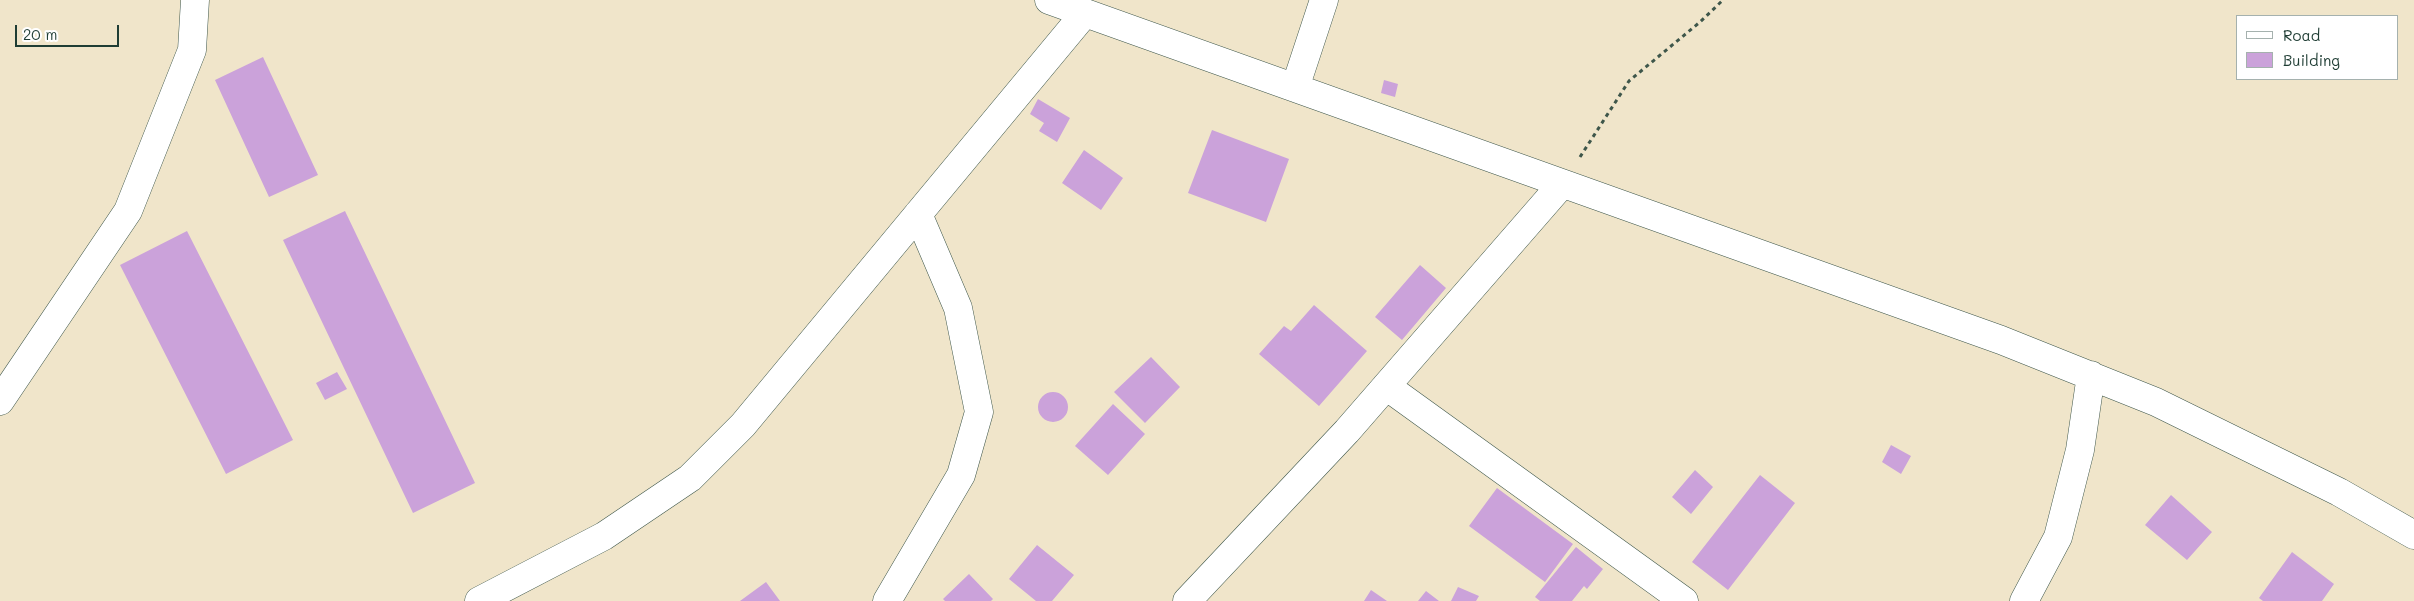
<!DOCTYPE html>
<style>
body{margin:0}
#map{position:relative;width:2414px;height:601px;overflow:hidden;background:#f0e5ca;font-family:Mali,sans-serif}
canvas{display:block}
.legend{position:absolute;left:2236px;top:15px;width:162px;height:65px;box-sizing:border-box;background:#fff;border:1px solid #a5b1ae;margin:0;padding:6px 9px;list-style:none;font-size:15px;color:#1f3d34}
.legend li{display:flex;align-items:center;gap:10px;height:25px}
.legend b{width:25px;border:1px solid #a5b1ae}
.scale{position:absolute;left:15px;top:25px;width:104px;height:22px;box-sizing:border-box;border:2px solid #1f3d34;border-top:0;padding-left:6px;font-size:15px;line-height:18px;white-space:nowrap;color:#1f3d34;-webkit-text-stroke:4px #fff;paint-order:stroke}
</style>
<div id="map">
<canvas width="2414" height="601"></canvas>
<ul class="legend">
<li><b style="height:6px;background:#fff"></b>Road</li>
<li><b style="height:14px;background:#cba2da"></b>Building</li>
</ul>
<div class="scale">20 m</div>
</div>
<script>
const ctx = document.querySelector('canvas').getContext('2d');
ctx.lineJoin = 'round';
function paint(path, color) { ctx.fillStyle = color; ctx.fill(path, 'evenodd'); }
const shape = rows => new Path2D(rows.map(r => 'M' + r).join(''));
function trace(path, color, width, dash) { ctx.strokeStyle = color; ctx.lineWidth = width; ctx.lineCap = dash ? 'butt' : 'round'; ctx.setLineDash(dash || []); ctx.stroke(path); }
paint(shape([
 [263,57,318,175,269,197,215,80],
 [1384,80,1398,84,1395,97,1381,93],
 [1038,99,1070,118,1057,142,1039,131,1044,123,1030,114],
 [1212,130,1289,159,1266,222,1188,193],
 [1084,150,1123,178,1101,210,1062,183],
 [345,211,475,483,413,513,283,240],
 [187,231,293,440,226,474,120,265],
 [1420,265,1446,288,1402,340,1375,317],
 [1314,305,1367,351,1319,406,1259,354,1284,326,1291,331],
 [1151,357,1180,387,1145,423,1114,392],
 [337,372,347,389,325,400,316,383],
 '1038 407a15 15 0 1 1 30 0a15 15 0 1 1-30 0Z',
 [1113,404,1145,434,1108,475,1075,446],
 [1891,445,1911,456,1901,474,1882,462],
 [1695,470,1713,487,1691,514,1672,497],
 [1760,475,1795,503,1728,590,1692,562],
 [1497,488,1573,544,1545,582,1469,526],
 [2171,495,2212,532,2187,560,2145,525],
 [1037,545,1074,575,1052,601,1036,601,1009,579],
 [1576,547,1603,569,1587,589,1584,586,1572,601,1540,601,1535,597],
 [2292,552,2334,584,2322,601,2263,601,2259,598],
 [969,574,993,599,991,601,945,601,943,599],
 [766,582,780,601,740,601],
 [1458,587,1479,596,1476,601,1451,601],
 [1371,590,1387,601,1364,601],
 [1426,591,1439,601,1418,601]
]), '#cba2da');
const street = shape([
 [1049,0,2001,340,2156,402,2339,492,2414,535],
 [1295,88,1324,0],
 [1386,386,1684,601],
 [0,401,128,211,192,50,195,0],
 [479,601,604,536,690,478,743,425,1085,13],
 [887,601,961,475,979,412,958,308,918,214],
 [1187,601,1347,431,1562,184],
 [2024,601,2058,537,2080,450,2091,375]
]);
trace(street, '#3e564a', 29);
trace(shape([
 [1580,157,1629,81,1700,22,1723,0]
]), '#3e564a', 3, [4, 4]);
trace(street, '#fff', 28);
</script>
